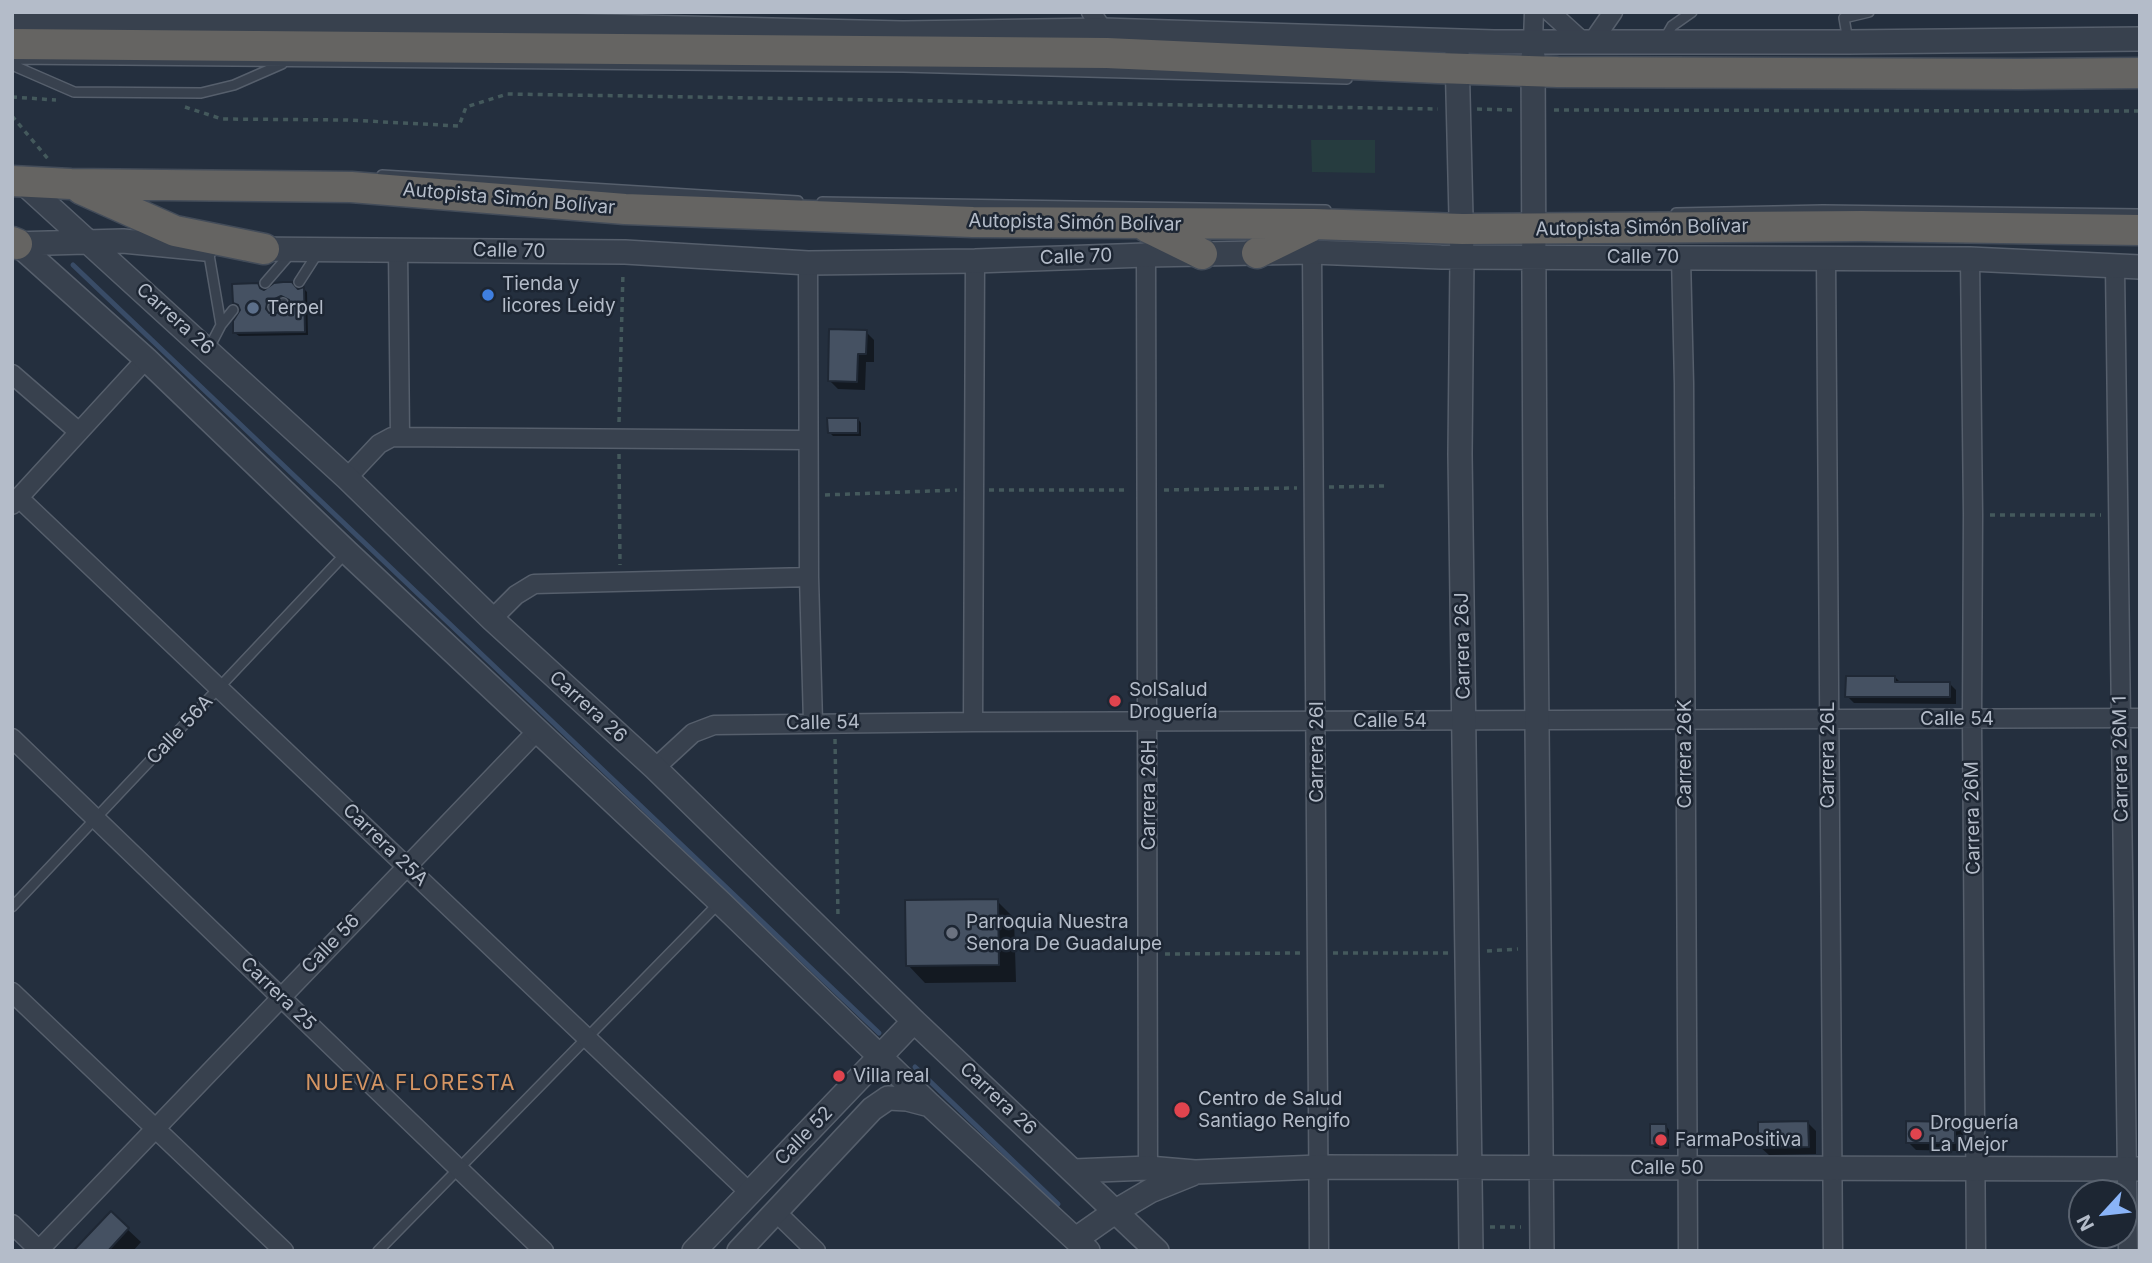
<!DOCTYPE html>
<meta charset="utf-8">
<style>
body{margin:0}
#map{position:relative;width:2152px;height:1263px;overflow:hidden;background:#242f3e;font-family:Inter,sans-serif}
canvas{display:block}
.frame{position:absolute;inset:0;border:14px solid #b4bcc9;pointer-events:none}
.north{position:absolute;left:2068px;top:1179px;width:70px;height:70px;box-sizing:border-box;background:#1d2633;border:2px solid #59626f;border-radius:50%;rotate:243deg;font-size:19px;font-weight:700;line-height:28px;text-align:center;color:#b4bcc9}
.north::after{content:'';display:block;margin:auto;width:24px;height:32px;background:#8ab4f8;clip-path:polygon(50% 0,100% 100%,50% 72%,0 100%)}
</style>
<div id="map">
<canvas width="2152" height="1263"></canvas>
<div class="frame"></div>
<div class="north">N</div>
</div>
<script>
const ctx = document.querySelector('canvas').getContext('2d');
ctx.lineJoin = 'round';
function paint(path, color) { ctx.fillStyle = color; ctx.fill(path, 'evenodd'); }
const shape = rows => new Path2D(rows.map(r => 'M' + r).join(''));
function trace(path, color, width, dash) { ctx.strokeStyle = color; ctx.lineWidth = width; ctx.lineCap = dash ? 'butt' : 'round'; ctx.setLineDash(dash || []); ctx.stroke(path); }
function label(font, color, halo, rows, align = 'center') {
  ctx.font = font + ' Inter,sans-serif'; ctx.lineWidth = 5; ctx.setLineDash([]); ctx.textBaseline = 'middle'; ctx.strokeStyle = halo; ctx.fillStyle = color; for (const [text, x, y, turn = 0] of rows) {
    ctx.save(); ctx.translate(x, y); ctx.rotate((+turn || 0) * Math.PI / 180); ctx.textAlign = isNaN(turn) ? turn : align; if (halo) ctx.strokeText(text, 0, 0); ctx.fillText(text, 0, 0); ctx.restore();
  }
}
paint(shape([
 [1311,140,1375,140,1375,173,1312,172]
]), '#263c3f');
paint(shape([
 [257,285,262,291,298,291,304,289,307,292,308,335,239,336,235,333,242,311,234,302],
 [286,299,290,300,292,305,287,311,272,316,270,314,269,310,274,304],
 [866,332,874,340,874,362,866,362,865,390,838,389,829,380],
 [858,419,861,423,861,436,833,436,829,432],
 [1895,677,1901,683,1949,683,1956,690,1956,704,1854,703,1847,696],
 [997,901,1014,918,1016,982,925,983,908,965],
 [1807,1122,1816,1131,1816,1154,1769,1155,1760,1147],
 [1954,1123,1963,1132,1962,1151,1916,1150,1908,1142],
 [1666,1126,1669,1130,1669,1149,1655,1148,1652,1145],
 [111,1214,141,1242,133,1251,76,1251]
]), '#0007');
trace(shape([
 [73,265,879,1033],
 [915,1067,1058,1204]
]), '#394c67', 5);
const building = shape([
 [283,282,292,282,298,289,304,287,305,332,233,333,233,321,240,310,238,305,233,303,232,284,258,283,260,288,264,290,274,283,283,282],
 [281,296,289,300,289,307,276,313,269,313,266,309,267,303,281,296],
 [829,329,867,330,866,354,858,354,857,382,828,381,829,329],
 [827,418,858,418,858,433,828,433,827,418],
 [1846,676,1895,676,1895,682,1950,682,1950,697,1845,697,1846,676],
 [998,899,999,965,906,966,905,900,998,899],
 [1808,1121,1809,1147,1758,1148,1758,1122,1808,1121],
 [1906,1121,1955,1122,1955,1143,1906,1143,1906,1121],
 [1650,1124,1666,1124,1667,1146,1650,1145,1650,1124],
 [111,1211,129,1228,108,1251,73,1251,111,1211]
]);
paint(building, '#455162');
trace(building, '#1f2835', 2);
const service = shape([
 [1664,40,1672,26,1692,12],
 [1848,41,1844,18,1869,12],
 [12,59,903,67,1347,79],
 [12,65,74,92,201,93,234,85,282,64],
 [382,175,798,201],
 [822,202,1326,210],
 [1676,213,1823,210,2140,214],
 [208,249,221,325],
 [299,282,319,251],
 [265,283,291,253],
 [273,307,283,303],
 [208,350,221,325,233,310],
 [12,907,347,552],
 [378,1251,720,902]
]);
const minor = shape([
 [1091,12,1103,30],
 [1550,12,1582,41],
 [1593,41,1613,12],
 [1533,42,1534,12],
 [398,250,400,436],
 [1312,252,1319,1251],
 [1146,255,1148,1168],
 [1681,257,1684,384,1688,1251],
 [1826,259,1833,1251],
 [1970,259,1973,515,1972,720,1976,1251],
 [808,263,809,577,813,723],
 [2115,268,2128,1251],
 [12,374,79,432],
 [347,478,379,444,392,437,808,440],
 [19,498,750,1193],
 [12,505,146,359],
 [492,619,516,595,534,584,809,577],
 [973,722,975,261],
 [12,738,544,1251],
 [655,768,693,733,714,725,973,722,2140,718],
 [12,992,284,1251],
 [776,1212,816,1251],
 [12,1224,40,1251],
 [38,1251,538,730]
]);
const tertiary = shape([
 [12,22,554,25,903,33,1103,30,1494,42,1848,42,2140,39],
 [1457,54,1462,258,1460,454,1471,1251],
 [1533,57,1535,516,1542,1251],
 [18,178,347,478,492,619,655,768,914,1021,1157,1251],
 [12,239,146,359,347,552,720,902,930,1105,1088,1251],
 [12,244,123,241,205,249],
 [247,249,625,252,808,263,975,261,1146,255,1312,252,1441,257,1970,259,2140,267],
 [1074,1171,1148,1168,1195,1172,1318,1167,2140,1169],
 [1076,1239,1116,1211,1150,1191,1192,1174],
 [694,1251,914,1021],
 [739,1251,872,1109,888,1098,907,1099,930,1105]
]);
const trunk = shape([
 [12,44,1107,53,1438,68,1558,72,2020,74,2140,73],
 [12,181,71,184,351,187,625,209,973,222,1314,224,1462,229,1862,226,2140,230],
 [81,189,175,231,264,249],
 [1147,227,1202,254],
 [12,242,17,244],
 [1257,253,1310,227]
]);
trace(service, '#565f6c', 12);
trace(minor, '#565f6c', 21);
trace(tertiary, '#565f6c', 26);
trace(trunk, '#434c59', 33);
trace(shape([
 [12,97,56,100],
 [185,107,222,119,348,120,459,126,466,107,507,94,1438,109],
 [1477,109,1515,110],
 [1554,110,2140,111],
 [12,116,49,160],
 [619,422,623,272],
 [619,454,620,565],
 [1329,487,1385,486],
 [989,490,1129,490],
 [1164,490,1297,488],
 [825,495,957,490],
 [1990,515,2101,515],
 [835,739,838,917],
 [1487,951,1518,949],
 [1333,953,1448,953],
 [1165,954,1301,953],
 [1490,1227,1521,1227]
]), '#44595c', 3.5, [5, 5]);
trace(service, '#38414e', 9);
trace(minor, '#38414e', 18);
trace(tertiary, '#38414e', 23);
trace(trunk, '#656462', 30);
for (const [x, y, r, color] of [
 [488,295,7,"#3f7fe0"],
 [253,308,7,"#5c6f8a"],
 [1115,701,7,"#e0444e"],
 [952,933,7,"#6b7280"],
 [839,1076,7,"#e0444e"],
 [1182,1110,9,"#e0444e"],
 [1916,1134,7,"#e0444e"],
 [1661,1140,7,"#e0444e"]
]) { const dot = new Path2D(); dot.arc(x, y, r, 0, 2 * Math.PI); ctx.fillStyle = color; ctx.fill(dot); trace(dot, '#1d2633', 2.5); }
label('19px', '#b4bcc9', '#1d2633', [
 ["Autopista Simón Bolívar",509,199,5],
 ["Autopista Simón Bolívar",1075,223,1],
 ["Autopista Simón Bolívar",1642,228,-1],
 ["Calle 70",509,251,1],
 ["Calle 70",1076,257,-2],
 ["Calle 70",1643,257],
 ["Carrera 26",175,319,42],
 ["Carrera 26J",1463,646,-91],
 ["Carrera 26",588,707,42],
 ["Calle 54",1957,719],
 ["Calle 54",1390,721],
 ["Calle 54",823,723,-1],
 ["Calle 56A",180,730,-47],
 ["Carrera 26I",1317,752,-90],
 ["Carrera 26K",1685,754,-90],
 ["Carrera 26L",1828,755,-90],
 ["Carrera 26M 1",2121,759,-91],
 ["Carrera 26H",1149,795,-90],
 ["Carrera 26M",1973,818,-91],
 ["Carrera 25A",385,845,44],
 ["Calle 56",331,944,-46],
 ["Carrera 25",278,994,44],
 ["Carrera 26",998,1099,43],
 ["Calle 52",804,1136,-46],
 ["Calle 50",1667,1168]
]);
label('19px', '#b4bcc9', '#1d2633', [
 ["Tienda y",502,284],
 ["licores Leidy",502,306],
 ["Terpel",267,308],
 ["SolSalud",1129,690],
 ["Droguería",1129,712],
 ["Parroquia Nuestra",966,922],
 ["Senora De Guadalupe",966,944],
 ["Villa real",853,1076],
 ["Centro de Salud",1198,1099],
 ["Santiago Rengifo",1198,1121],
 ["Droguería",1930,1123],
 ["La Mejor",1930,1145],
 ["FarmaPositiva",1675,1140]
], 'left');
ctx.letterSpacing = '2px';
label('21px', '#d59563', '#1d2633', [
 ["NUEVA FLORESTA",411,1084]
]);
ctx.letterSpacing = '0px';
</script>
